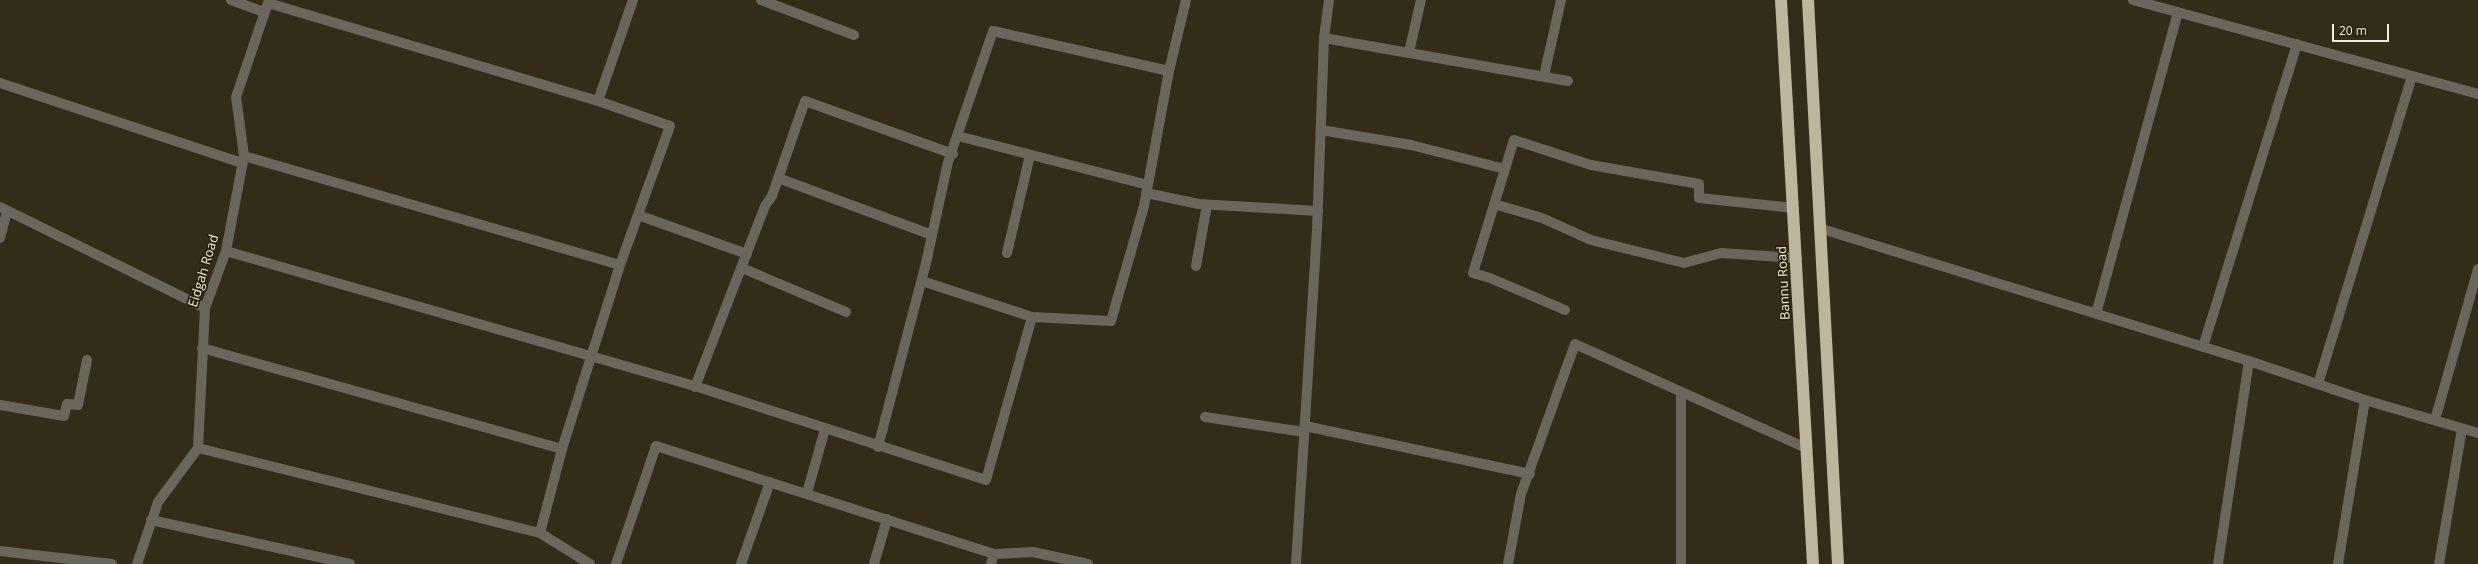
<!DOCTYPE html>
<style>
body{margin:0}
#map{position:relative;width:2478px;height:564px;overflow:hidden;background:#332c19;font-family:"Open Sans",sans-serif}
canvas{display:block}
.scale{position:absolute;left:2332px;top:24px;width:57px;height:18px;box-sizing:border-box;border:2px solid #efebde;border-top:0;padding-left:5px;font-size:12px;line-height:14px;white-space:nowrap;color:#efebde;-webkit-text-stroke:3px #29230f;paint-order:stroke}
</style>
<div id="map">
<canvas width="2478" height="564"></canvas>
<div class="scale">20 m</div>
</div>
<script>
const ctx = document.querySelector('canvas').getContext('2d');
ctx.lineJoin = 'round';
const shape = rows => new Path2D(rows.map(r => 'M' + r).join(''));
function trace(path, color, width, dash) { ctx.strokeStyle = color; ctx.lineWidth = width; ctx.lineCap = dash ? 'butt' : 'round'; ctx.setLineDash(dash || []); ctx.stroke(path); }
function label(font, color, halo, rows, align = 'center') {
  ctx.font = font + ' "Open Sans",sans-serif'; ctx.lineWidth = 3.5; ctx.setLineDash([]); ctx.textBaseline = 'middle'; ctx.strokeStyle = halo; ctx.fillStyle = color; for (const [text, x, y, turn = 0] of rows) {
    ctx.save(); ctx.translate(x, y); ctx.rotate((+turn || 0) * Math.PI / 180); ctx.textAlign = isNaN(turn) ? turn : align; if (halo) ctx.strokeText(text, 0, 0); ctx.fillText(text, 0, 0); ctx.restore();
  }
}
trace(shape([
 [231,0,264,12],
 [761,0,854,35],
 [2133,0,2478,94],
 [268,3,598,101,670,126,620,265,562,449,540,533],
 [1324,38,1568,81],
 [1409,52,1421,0],
 [1544,76,1561,0],
 [0,83,242,163],
 [598,101,633,0],
 [1321,130,1411,145,1505,169],
 [958,136,1148,185],
 [244,156,620,265],
 [778,178,932,235],
 [1146,193,1199,204,1318,211],
 [1494,204,1542,218,1591,240,1684,263,1721,253,1797,258],
 [0,207,205,308],
 [638,215,747,254],
 [1819,228,2249,361,2365,400,2478,433],
 [0,238,7,212],
 [226,251,698,387,986,480,1032,317,1111,321,1144,206,1169,71,1186,0],
 [1007,253,1030,155],
 [1196,266,1207,205],
 [742,268,846,312],
 [922,281,1032,317],
 [1565,310,1490,278,1473,273,1514,140,1591,165,1699,184,1699,198,1794,208],
 [2096,314,2178,12],
 [2203,347,2297,44],
 [202,348,562,449],
 [2318,384,2412,76],
 [695,387,765,206,772,196,805,101,953,154],
 [1681,392,1681,564],
 [0,405,64,416,67,404,78,405,87,360],
 [1205,417,1304,432],
 [2435,420,2478,269],
 [1305,426,1530,474],
 [878,447,926,263,948,162,993,31,1169,71],
 [198,448,540,533,590,564],
 [807,493,825,429],
 [151,520,350,564],
 [0,551,112,564],
 [137,564,158,502,198,448,205,308,226,251,244,156,236,97,269,0],
 [616,564,656,446,994,554,1033,552,1088,564],
 [741,564,770,482],
 [874,564,887,519],
 [991,564,994,554],
 [1296,564,1317,230,1324,38,1329,0],
 [1508,564,1521,494,1575,344,1806,448],
 [2218,564,2249,361],
 [2338,564,2365,400],
 [2439,564,2462,429]
]), '#6a665d', 10);
trace(shape([
 [1781,0,1813,564],
 [1808,0,1838,564]
]), '#bdb59e', 12);
label('13px', '#efebde', '#29230f', [
 ["Eidgah Road",204,271,-73],
 ["Bannu Road",1784,283,-93]
]);
</script>
